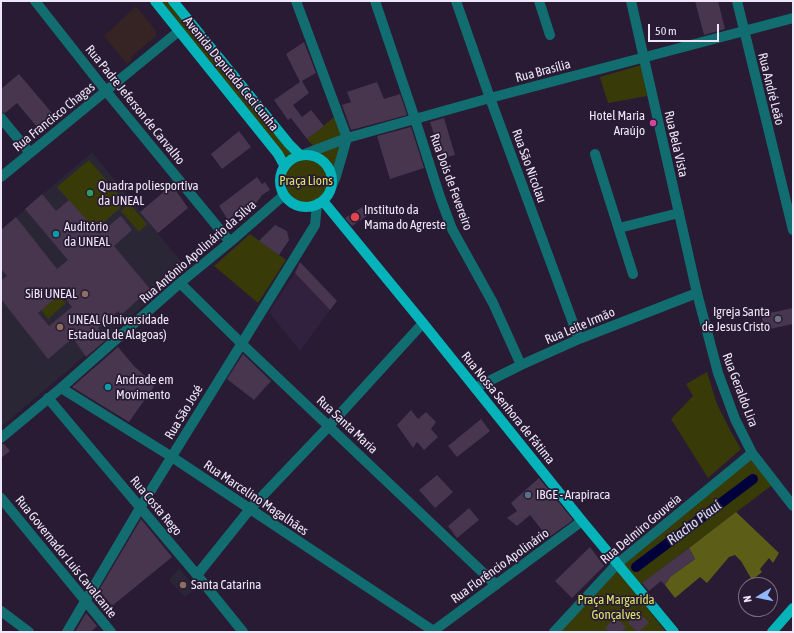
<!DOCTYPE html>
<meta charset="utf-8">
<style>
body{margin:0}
#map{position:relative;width:794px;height:633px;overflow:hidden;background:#281b33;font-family:"Asap Condensed",sans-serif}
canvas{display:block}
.frame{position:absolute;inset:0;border:2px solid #efe6f7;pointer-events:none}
.north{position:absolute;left:738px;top:577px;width:40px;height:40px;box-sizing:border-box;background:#281b33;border:1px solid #786c81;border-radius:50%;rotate:260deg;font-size:11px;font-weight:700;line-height:16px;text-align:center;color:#efe6f7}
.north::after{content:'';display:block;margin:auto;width:14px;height:18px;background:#91b8fd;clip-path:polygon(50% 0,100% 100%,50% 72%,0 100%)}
.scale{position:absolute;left:648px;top:24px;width:71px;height:18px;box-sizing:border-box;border:2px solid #efe6f7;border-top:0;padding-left:5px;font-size:12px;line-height:14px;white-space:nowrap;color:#efe6f7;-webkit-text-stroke:3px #281b33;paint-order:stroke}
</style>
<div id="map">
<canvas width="794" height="633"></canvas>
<div class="frame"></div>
<div class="north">N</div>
<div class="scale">50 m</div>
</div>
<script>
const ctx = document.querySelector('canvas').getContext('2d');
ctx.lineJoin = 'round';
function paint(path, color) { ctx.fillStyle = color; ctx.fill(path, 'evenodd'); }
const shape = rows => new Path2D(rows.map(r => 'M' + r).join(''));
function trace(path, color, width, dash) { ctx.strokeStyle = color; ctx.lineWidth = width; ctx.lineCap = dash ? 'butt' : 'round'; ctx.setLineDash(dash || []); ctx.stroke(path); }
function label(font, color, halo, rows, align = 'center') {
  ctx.font = font + ' "Asap Condensed",sans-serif'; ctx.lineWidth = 3.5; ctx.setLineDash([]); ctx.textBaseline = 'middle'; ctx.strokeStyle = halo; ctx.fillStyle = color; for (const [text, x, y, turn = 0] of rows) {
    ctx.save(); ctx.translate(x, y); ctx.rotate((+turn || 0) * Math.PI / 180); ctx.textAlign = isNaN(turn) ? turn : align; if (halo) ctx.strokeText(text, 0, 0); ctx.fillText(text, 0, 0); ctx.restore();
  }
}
paint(shape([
 [136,6,156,31,156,36,131,57,132,59,127,64,104,36]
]), '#362323');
paint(shape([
 [295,273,330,310,300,351,269,312]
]), '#31203e');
paint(shape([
 [92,152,187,269,1,427,1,230],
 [179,568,196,589,185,597,169,580]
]), '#2a2636');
paint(shape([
 [155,1,174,1,300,155,316,149,307,139,338,114,347,138,331,188,327,196,323,201,317,204,302,207,295,205,284,195,280,185,280,175,284,165],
 [641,65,647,96,608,103,600,77],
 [89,160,126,203,95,230,57,187],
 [129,203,147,224,139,232,121,211],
 [250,234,286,260,258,303,214,266],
 [58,295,66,303,48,319,41,310],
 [707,372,717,404,731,432,741,449,708,478,671,419,693,396,686,384],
 [752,453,775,483,637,587,617,564],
 [617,569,666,632,560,632]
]), '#383a08');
paint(shape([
 [736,512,779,553,773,563,769,558,760,569,762,572,752,580,741,561,735,555,729,557,707,583,700,577,675,598,665,585,670,577,695,559,689,548]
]), '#5c5e17');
paint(shape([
 [241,211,246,216,234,226,230,220]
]), '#00003c');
trace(shape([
 [636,567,753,479]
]), '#00003c', 10);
paint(shape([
 [695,1,718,1,725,29,704,35],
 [304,42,316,73,302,81,309,93,293,105,302,117,311,110,324,126,307,139,291,118,288,120,274,100,300,82,286,54],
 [19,74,57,119,42,133,17,103,5,113,1,112,1,89],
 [377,82,384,99,400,94,407,115,351,130,342,105,351,102,347,92],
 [444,118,455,155,442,158,430,122],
 [411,127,424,168,390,179,377,136],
 [239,131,251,147,222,169,211,154],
 [257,177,262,184,265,182,270,190,262,195,257,202,253,205,251,202,228,220,219,206],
 [172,185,188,208,158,233,140,212],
 [42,194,56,211,69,200,99,234,121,216,132,230,114,246,150,289,121,315,118,311,98,328,106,340,86,357,73,338,48,359,1,299,1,281,7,276,1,269,1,230,16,217,57,269,68,260,25,209],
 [61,293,72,307,49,326,38,313],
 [362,207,367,216,352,226,345,218],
 [275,225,287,231,289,240,279,255,259,241],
 [300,262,337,301,330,310,295,273],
 [793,308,793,324,765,330,761,315],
 [118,347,134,366,155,385,129,422,72,387],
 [243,354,271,381,254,400,227,379],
 [411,410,418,419,426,412,436,422,431,429,438,437,424,450,417,442,413,448,397,425],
 [481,419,490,431,457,457,448,446],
 [1,444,4,444,10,451,1,458],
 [437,475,453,492,435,508,419,490],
 [539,478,573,520,548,538,530,515,517,526,507,518,517,511,511,503],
 [469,508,479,520,457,538,448,526],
 [141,519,172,557,112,606,99,590],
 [590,547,604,566,572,598,555,581],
 [689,548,695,559,670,577,665,585,661,581,649,591,642,583],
 [638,612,649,622,639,632,638,632,628,623],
 [86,613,97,626,91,632,75,632],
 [615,617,626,627,621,632,610,632,605,628]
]), '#48364f');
trace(shape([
 [35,1,106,91,230,242],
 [296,1,347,138],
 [375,1,415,119,440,197,452,229,493,303,521,365],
 [456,1,490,98,579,339],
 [539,1,550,35],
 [737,1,793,230],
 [1,118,30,153],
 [595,154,633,274],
 [302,155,347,138,490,98,793,18],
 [1,177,179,31],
 [331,188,336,176,347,138],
 [619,228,679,213],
 [180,283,241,343,496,585],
 [61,388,172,457,435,632],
 [475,388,521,365,579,339,697,293],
 [48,398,197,575,243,632],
 [1,438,61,388,180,283,230,242,284,195],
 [197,575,250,509,329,426,423,323],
 [1,611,29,632],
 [67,632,140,508,315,225,317,204],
 [432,632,582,521]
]), '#126d70', 10);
trace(shape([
 [631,1,697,293,718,373,735,419,752,453,793,506],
 [1,498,111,632],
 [554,632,617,564,752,453]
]), '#126d70', 10);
trace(shape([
 [155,1,278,154,284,165],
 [173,1,289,144,300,155],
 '280 181a26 26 0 1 1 52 0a26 26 0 1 1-52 0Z',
 [323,201,423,323,582,521,674,632],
 [772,632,793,608]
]), '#04b4ba', 10);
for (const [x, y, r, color] of [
 [653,123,4,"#d1479c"],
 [90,193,4,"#2e9e5b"],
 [355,217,5,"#e0444e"],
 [56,234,4,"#0f9aa8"],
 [85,294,4,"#8d6e63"],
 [778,319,4,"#6b7280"],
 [60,327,4,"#8d6e63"],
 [108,387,4,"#0f9aa8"],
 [528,495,4,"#5c6f8a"],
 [183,585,4,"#8d6e63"]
]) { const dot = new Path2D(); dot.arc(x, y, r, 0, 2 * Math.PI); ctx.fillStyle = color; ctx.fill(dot); trace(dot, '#281b33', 1.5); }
label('13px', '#efe6f7', '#281b33', [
 ["Rua Brasília",543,71,-15],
 ["Avenida Deputada Ceci Cunha",231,74,51],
 ["Rua André Leão",771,89,76],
 ["Rua Padre Jeferson de Carvalho",135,105,51],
 ["Rua Francisco Chagas",54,117,-39],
 ["Rua Bela Vista",676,144,77],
 ["Rua São Nicolau",529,166,70],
 ["Rua Dois de Fevereiro",451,182,70],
 ["Rua Antônio Apolinário da Silva",198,252,-41],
 ["Rua Leite Irmão",580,326,-23],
 ["Rua Geraldo Lira",740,390,69],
 ["Rua Nossa Senhora de Fátima",508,408,51],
 ["Rua São José",184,412,-59],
 ["Rua Santa Maria",347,425,43],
 ["Rua Marcelino Magalhães",256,498,34],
 ["Rua Costa Rego",156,506,50],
 ["Rua Delmiro Gouveia",641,529,-40],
 ["Rua Governador Luís Cavalcante",66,557,51],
 ["Rua Florêncio Apolinário",500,566,-36]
]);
label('13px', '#efe6f7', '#281b33', [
 ["Hotel Maria",645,116,"right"],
 ["Araújo",645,131,"right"],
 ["Quadra poliesportiva",98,186],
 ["da UNEAL",98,201],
 ["Instituto da",364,210],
 ["Mama do Agreste",364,225],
 ["Auditório",64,227],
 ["da UNEAL",64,242],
 ["SiBi UNEAL",77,294,"right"],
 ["Igreja Santa",770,312,"right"],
 ["de Jesus Cristo",770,327,"right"],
 ["UNEAL (Universidade",68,320],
 ["Estadual de Alagoas)",68,335],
 ["Andrade em",116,380],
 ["Movimento",116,395],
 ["IBGE - Arapiraca",536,495],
 ["Santa Catarina",191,585]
], 'left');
label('13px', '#dee36a', '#281b33', [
 ["Praça Lions",306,181],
 ["Praça Margarida",616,600],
 ["Gonçalves",616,615]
]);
label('italic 14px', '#d8e2f6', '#281b33', [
 ["Riacho Piauí",694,523,-37]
]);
</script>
